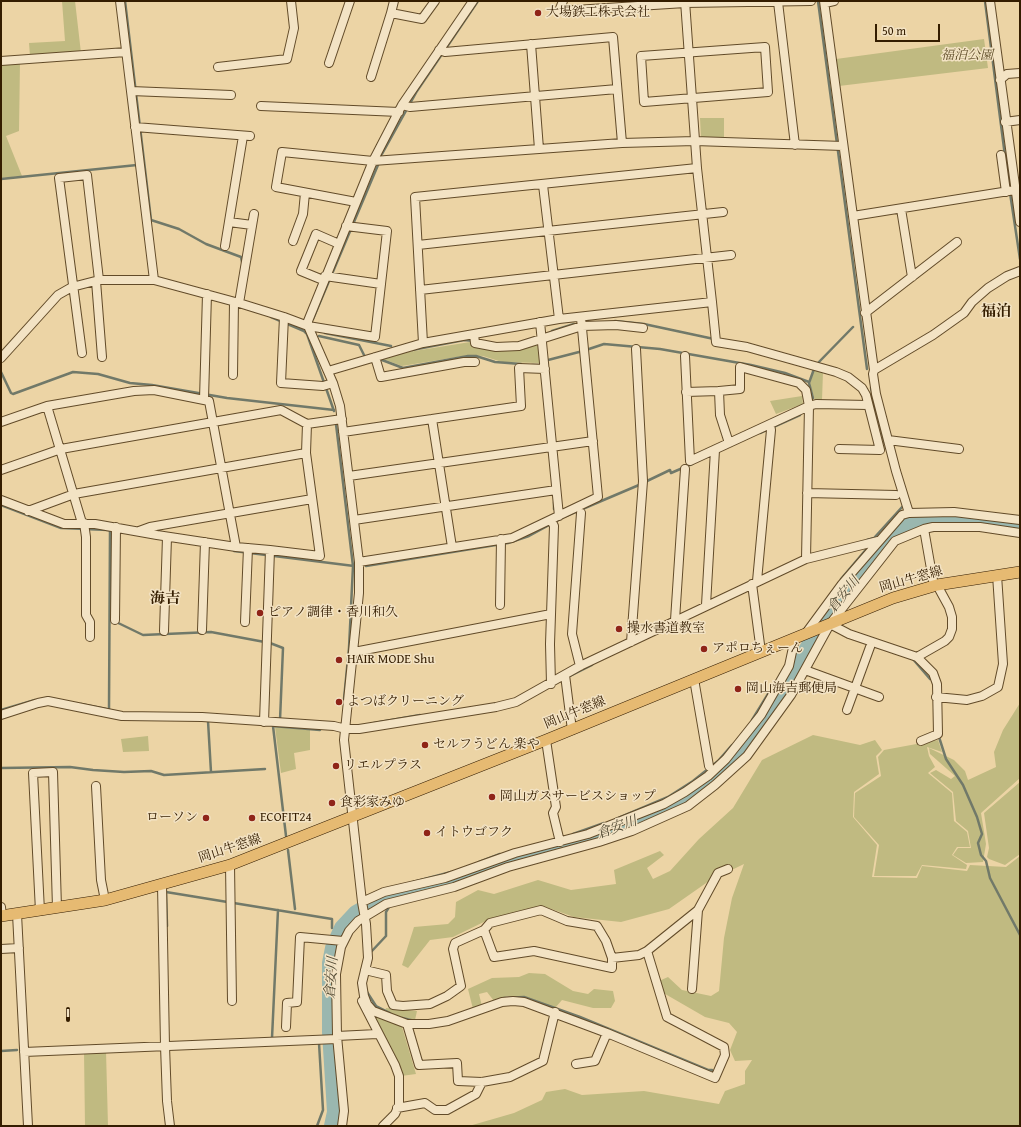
<!DOCTYPE html>
<meta charset="utf-8">
<style>
body{margin:0}
#map{position:relative;width:1021px;height:1127px;overflow:hidden;background:#ecd4a5;font-family:"Gentium Book Plus",serif}
canvas{display:block}
.frame{position:absolute;inset:0;border:2px solid #341d00;pointer-events:none}
.scale{position:absolute;left:875px;top:24px;width:65px;height:18px;box-sizing:border-box;border:2px solid #341d00;border-top:0;padding-left:5px;font-size:12px;line-height:14px;white-space:nowrap;color:#341d00;-webkit-text-stroke:3px #f3e3c4;paint-order:stroke}
</style>
<div id="map">
<canvas width="1021" height="1127"></canvas>
<div class="frame"></div>
<div class="scale">50 m</div>
</div>
<script>
const ctx = document.querySelector('canvas').getContext('2d');
ctx.lineJoin = 'round';
function paint(path, color) { ctx.fillStyle = color; ctx.fill(path, 'evenodd'); }
const shape = rows => new Path2D(rows.map(r => 'M' + r).join(''));
function trace(path, color, width, dash) { ctx.strokeStyle = color; ctx.lineWidth = width; ctx.lineCap = dash ? 'butt' : 'round'; ctx.setLineDash(dash || []); ctx.stroke(path); }
function label(font, color, halo, rows, align = 'center') {
  ctx.font = font + ' "Gentium Book Plus","Noto Serif JP",serif'; ctx.lineWidth = 3; ctx.setLineDash([]); ctx.textBaseline = 'middle'; ctx.strokeStyle = halo; ctx.fillStyle = color; for (const [text, x, y, turn = 0] of rows) {
    ctx.save(); ctx.translate(x, y); ctx.rotate((+turn || 0) * Math.PI / 180); ctx.textAlign = isNaN(turn) ? turn : align; if (halo) ctx.strokeText(text, 0, 0); ctx.fillText(text, 0, 0); ctx.restore();
  }
}
paint(shape([
 [62,1,75,1,81,53,30,56,29,43,65,41],
 [984,39,988,68,839,86,836,59],
 [20,62,19,131,6,136,22,176,1,178,1,64],
 [700,118,724,118,724,138,701,138],
 [470,342,472,344,536,345,540,348,539,363,502,362,483,356,469,355,402,366,383,359,396,354],
 [814,370,823,372,822,400,815,400,810,384],
 [802,396,803,404,776,414,770,401],
 [1020,703,1020,778,981,813,986,844,983,862,966,863,953,855,958,848,971,848,968,831,956,821,953,792,930,773,936,770,951,779,955,776,930,754,929,748,954,760,965,771,968,780,996,767,994,752,1003,730],
 [275,727,310,730,310,750,294,753,296,769,281,773],
 [813,735,860,745,875,740,882,750,876,756,879,774,854,792,853,817,877,845,872,877,917,878,922,866,967,871,970,865,1006,867,1020,856,1020,1126,469,1126,514,1113,542,1100,546,1092,565,1089,582,1095,644,1091,719,1104,725,1091,745,1084,745,1071,752,1060,735,1061,730,1050,737,1032,729,1023,705,1017,660,991,659,981,668,977,682,990,711,996,719,991,724,938,732,898,744,864,709,881,669,909,621,922,574,917,543,906,492,918,453,937,430,940,408,968,402,965,414,927,448,924,455,917,456,902,478,890,494,894,538,880,571,890,616,884,614,870,660,851,664,855,647,868,653,879,670,871,699,839,733,808,762,760],
 [148,736,149,751,123,752,121,739],
 [938,740,942,752,927,747,929,756,935,767,928,773,952,793,954,821,967,832,970,847,957,847,952,855,967,865,966,869,922,865,916,876,874,876,879,845,854,817,855,793,881,776,878,757,884,750],
 [1020,782,1020,854,1005,865,989,859,987,857,989,848,984,813],
 [529,973,545,974,573,991,588,994,594,989,613,991,615,1001,611,1008,593,1008,562,1000,555,1008,524,996,507,996,494,1001,487,992,479,994,482,1006,473,1009,468,989,492,978,519,977],
 [386,1008,417,1011,415,1020,385,1013],
 [370,1014,402,1027,416,1074,401,1076],
 [106,1051,108,1126,85,1126,84,1052]
]), '#c0ba81');
trace(shape([
 [125,1,151,220,179,229,206,244,241,257,242,262],
 [818,1,867,369],
 [985,1,1005,156],
 [382,154,417,91,478,1],
 [1007,173,1020,259],
 [1,179,137,165],
 [271,317,304,331,307,334,334,411],
 [313,319,378,165],
 [615,321,644,324,714,339],
 [552,331,574,324],
 [325,333,391,346],
 [319,336,359,345,364,355],
 [589,349,604,344,660,349,751,365,785,373,809,382],
 [412,350,464,340,474,341],
 [382,360,403,368,468,356,476,356,495,362,521,364],
 [548,360,579,352],
 [817,364,853,327],
 [532,365,541,365,541,363],
 [1,372,11,393,13,394,73,372,98,374,130,383,152,385,227,398,334,410],
 [871,388,885,444],
 [813,398,809,383,814,369],
 [336,424,353,566,349,648,344,699],
 [760,433,800,415],
 [647,481,670,470,671,473,692,464],
 [554,502,554,509],
 [1,505,61,528,108,530],
 [566,516,639,485],
 [907,518,909,523],
 [867,540,874,538,903,506],
 [234,551,354,566],
 [366,566,508,543,529,536,562,518],
 [841,579,869,546],
 [110,619,143,635,211,632,270,643,283,648,280,720,278,720],
 [912,658,930,679],
 [570,676,592,665],
 [81,704,106,709],
 [109,709,110,531],
 [1,710,35,700],
 [752,720,776,681],
 [208,721,211,772],
 [374,723,420,715],
 [939,737,946,759,963,785,977,817,982,834,978,843,981,855,986,861,990,878,1020,935],
 [1,768,70,767,93,770,124,772,151,771,164,775,265,769],
 [616,819,668,797,693,781,718,761,732,745],
 [573,834,604,823],
 [286,836,273,726,320,730],
 [288,850,295,909],
 [479,862,500,854],
 [413,882,451,872],
 [167,926,166,892,332,919,332,928],
 [371,952,386,936,386,912,389,907,387,897],
 [367,992,376,1006,390,1013],
 [504,998,524,997,580,1017,708,1070,712,1070],
 [402,1018,415,1021],
 [272,1038,278,910],
 [1,1051,17,1050],
 [317,1126,323,1110,319,1043],
 [328,1126,331,1118,331,1109,326,1048,325,983,327,957,329,948,333,948]
]), '#717969', 2.5);
trace(shape([
 [332,1126,335,1112,330,1032,330,963,333,948,342,928,356,913,383,898,453,882,507,861,559,848,613,831,670,808,691,797,743,750,760,728,827,615,890,538,909,523,925,520,953,519,1020,527]
]), '#9ab7af', 16);
const minor = shape([
 [120,1,154,280],
 [473,1,402,105,373,161,308,321,308,326,333,383,340,406,359,562,359,593,344,740,362,902,366,924,368,958,362,983,364,996,367,1004,373,1011,407,1024,429,1024,448,1021,502,1002,513,1001,524,1002,607,1033,715,1078,725,1055,724,1047,667,1017,647,951],
 [563,1,559,11,685,3,811,1],
 [824,1,853,216],
 [990,1,1020,222],
 [778,2,795,145],
 [825,3,834,1],
 [391,13,394,1],
 [531,44,539,149],
 [765,47,768,92,644,102,641,56,765,47],
 [439,50,445,52,613,37,622,143],
 [1,61,126,52],
 [329,63,350,1],
 [218,67,287,59,294,28,291,1],
 [371,77,391,13,422,19,435,1],
 [1000,80,1007,74,1020,73],
 [131,91,231,95],
 [402,105,410,107,617,89],
 [261,106,399,112],
 [1005,122,1020,120],
 [135,127,250,136],
 [1001,155,1006,192],
 [543,185,559,319],
 [1015,190,853,216,874,370,933,335,964,313,972,302,988,288,1007,276,1020,271],
 [356,202,276,187,282,152,373,161,622,143,695,141,843,146],
 [901,209,912,277],
 [229,222,252,225],
 [293,241,303,214,305,193],
 [418,245,723,212],
 [225,246,243,136],
 [325,276,381,284],
 [323,280,301,271,316,234,339,244],
 [96,281,102,357],
 [420,290,731,255],
 [712,302,716,342,747,347,836,372,848,377,862,388,866,395,880,450,839,449],
 [239,303,254,214],
 [865,313,957,242],
 [284,317,281,383,323,386,333,383],
 [540,322,559,516],
 [474,334,475,343,496,347,519,346,582,326,616,325,643,328],
 [423,343,415,197,697,168],
 [82,353,59,178,87,175,99,280],
 [685,356,690,461,809,406,806,559],
 [375,357,381,377,464,362,475,362],
 [1,358,58,295,72,287,99,280,154,280,239,303,284,317,308,326,375,337,387,231,346,226],
 [874,370,873,374,876,394,896,471,909,513],
 [328,371,423,343,559,319,712,302,697,168,685,1],
 [233,375,234,302],
 [719,391,740,389,740,367,799,383,806,390,809,406,816,404,868,405],
 [686,392,719,391,720,415,729,443],
 [204,399,207,294],
 [47,406,82,523],
 [432,419,452,547],
 [1,422,47,406,134,391,154,390,209,401,236,547],
 [343,432,521,406,519,368,545,369],
 [888,440,959,449],
 [1,470,61,449,281,410,307,424,342,419],
 [349,476,593,441],
 [807,493,896,495],
 [1,500,64,524,95,524,157,535,236,547,270,550,264,722],
 [28,511,74,494,306,453],
 [354,520,556,490],
 [551,520,554,526,550,644,551,684],
 [84,523,86,537,86,615,90,622,90,637],
 [924,529,934,586],
 [139,531,150,527,312,499],
 [270,550,320,556,306,453,307,424],
 [359,562,512,538,598,497,581,318],
 [757,581,771,430,770,425],
 [752,584,761,652],
 [500,605,501,539],
 [706,605,715,450],
 [115,620,116,527],
 [675,620,685,469],
 [245,622,248,548],
 [830,624,849,634,917,657,933,673,937,684,938,734,921,741],
 [202,630,205,542],
 [164,631,167,537],
 [806,633,842,584,902,515,909,513,954,512,1020,520],
 [631,642,643,481,636,349],
 [354,652,551,614],
 [917,657,945,641,949,637,952,629,952,617,949,607,937,585],
 [580,666,572,634,581,513],
 [805,670,879,697],
 [565,675,572,730],
 [694,679,709,766],
 [936,697,967,700,982,696,998,687,1003,664,997,575],
 [847,710,870,647],
 [1,715,38,703,48,701,122,716,202,717,334,726,346,729,359,729,496,707,516,702,580,666,806,559,878,541],
 [546,740,556,807,553,813,560,842],
 [96,786,101,880,105,900],
 [230,865,232,1001],
 [162,885,165,1046,167,1101,170,1126],
 [362,902,384,892,445,878,515,853,588,834,664,804,685,792,708,776,726,759,761,715,789,666,795,638],
 [1,907,2,916],
 [40,911,33,773,53,772,57,908],
 [17,914,28,1126],
 [484,930,494,957,534,951,612,968,612,958],
 [1,949,19,948],
 [365,970,386,975,387,991,393,1005,403,1006,430,1004,447,996,461,986,453,949,455,943,484,930,490,923,541,910,567,921,597,926,606,941,612,958,639,955,647,951,698,910,718,873,728,869],
 [692,989,698,910],
 [362,1001,395,1065,399,1076,399,1105,395,1114,383,1126],
 [407,1024,419,1065,457,1063,458,1081,482,1082,510,1077,543,1061,555,1012],
 [286,1027,287,1003,297,1002,300,937,343,941],
 [337,1036,377,1034],
 [24,1052,337,1039],
 [576,1064,595,1061,607,1033],
 [397,1108,425,1103,435,1110,447,1110,476,1094,482,1082],
 [342,1126,344,1111,337,1036,336,974,341,947,349,931,358,921,386,904,454,887,508,867,599,842,632,831,688,806,715,785,747,756,791,695,830,624,895,541,924,529,933,527,980,527,1020,533]
]);
const major = shape([
 [1,916,105,900,230,865,546,740,893,598,937,585,1020,572]
]);
trace(minor, '#624b29', 10);
trace(major, '#341d00', 12);
trace(minor, '#f3e3c4', 8);
trace(major, '#e6ba72', 11);
const rail = shape([
 [68,1009,68,1020]
]);
trace(rail, '#341d00', 4);
trace(rail, '#f3e3c4', 2.5, [8]);
for (const [x, y, r, color] of [
 [538,13,4,"#8f2418"],
 [260,613,4,"#8f2418"],
 [619,629,4,"#8f2418"],
 [704,649,4,"#8f2418"],
 [339,660,4,"#8f2418"],
 [738,689,4,"#8f2418"],
 [339,702,4,"#8f2418"],
 [425,745,4,"#8f2418"],
 [336,766,4,"#8f2418"],
 [492,797,4,"#8f2418"],
 [332,803,4,"#8f2418"],
 [206,818,4,"#8f2418"],
 [252,818,4,"#8f2418"],
 [427,833,4,"#8f2418"]
]) { const dot = new Path2D(); dot.arc(x, y, r, 0, 2 * Math.PI); ctx.fillStyle = color; ctx.fill(dot); trace(dot, '#f3e3c4', 1.5); }
label('13px', '#341d00', '#f3e3c4', [
 ["大場鉄工株式会社",546,13],
 ["ピアノ調律・香川和久",268,613],
 ["操水書道教室",627,629],
 ["アポロちぇーん",712,649],
 ["HAIR MODE Shu",347,660],
 ["岡山海吉郵便局",746,689],
 ["よつばクリーニング",347,702],
 ["セルフうどん 楽や",433,745],
 ["リエルプラス",344,766],
 ["岡山ガスサービスショップ",500,797],
 ["食彩家みゆ",340,803],
 ["ローソン",198,818,"right"],
 ["ECOFIT24",260,818],
 ["イトウゴフク",435,833]
], 'left');
label('italic 13px', '#5e4c27', '#f3e3c4', [
 ["福泊公園",967,56]
]);
label('13px', '#341d00', '#f3e3c4', [
 ["岡山牛窓線",911,580,-16],
 ["岡山牛窓線",575,713,-22],
 ["岡山牛窓線",230,849,-18]
]);
label('italic 14px', '#534b35', '#f3e3c4', [
 ["倉安川",844,595,-51],
 ["倉安川",617,828,-20],
 ["倉安川",332,978,-85]
]);
label('bold 15px', '#341d00', '#f3e3c4', [
 ["福泊",996,312],
 ["海吉",165,599]
]);
</script>
